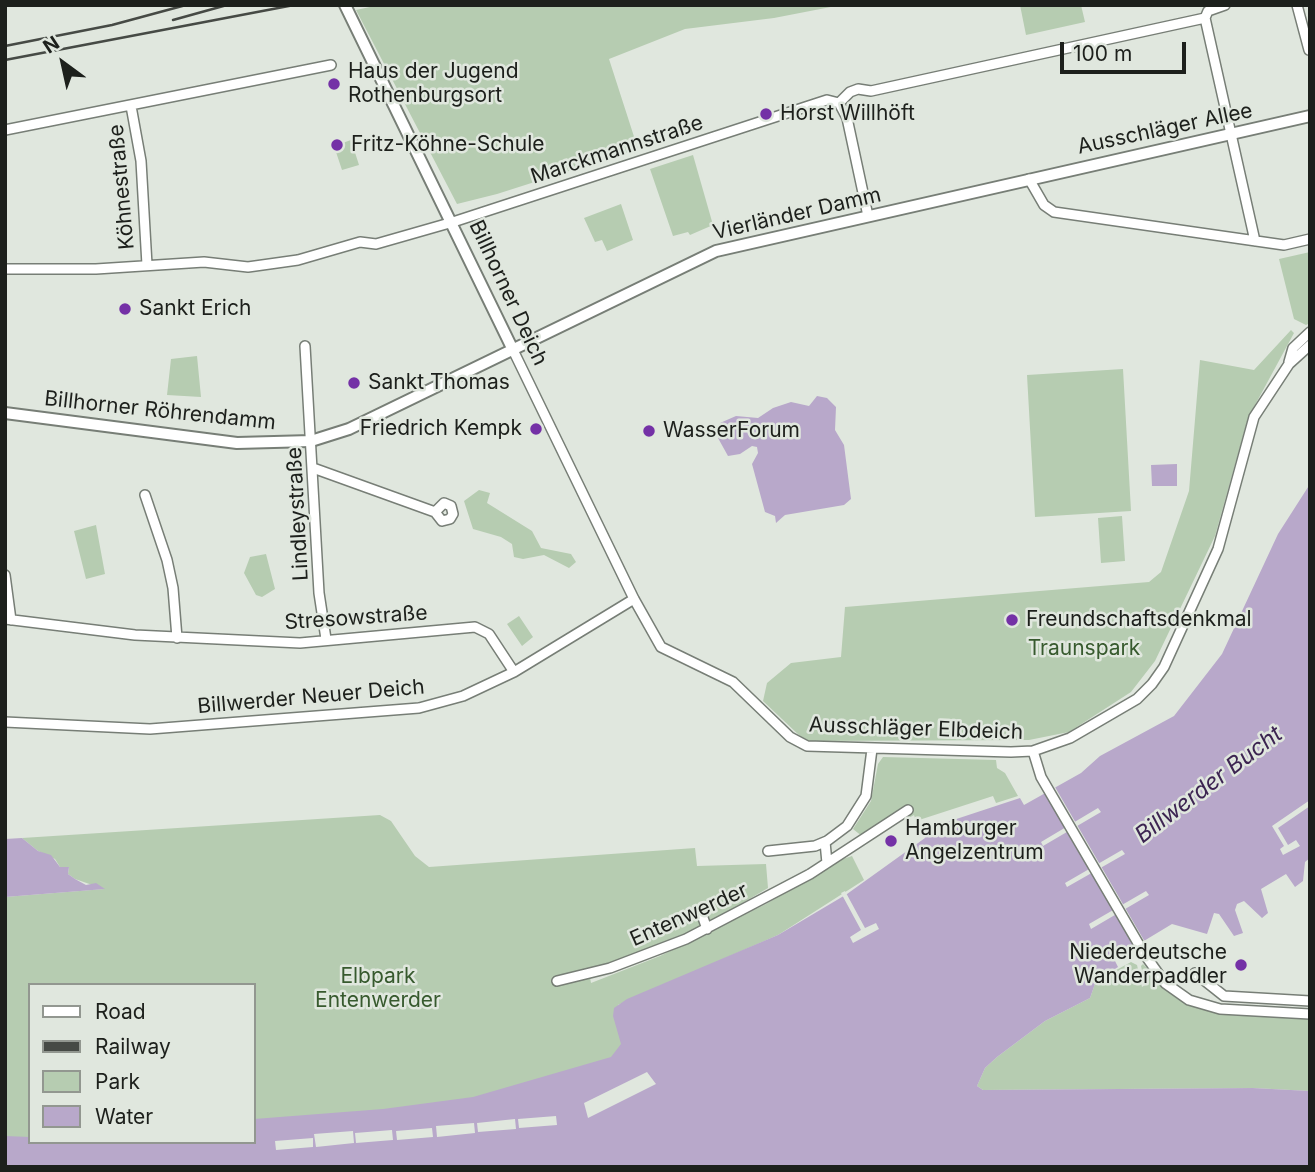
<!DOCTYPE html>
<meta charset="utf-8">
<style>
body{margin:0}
#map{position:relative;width:1315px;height:1172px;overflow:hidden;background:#e0e7de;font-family:Inter,sans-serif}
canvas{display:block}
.frame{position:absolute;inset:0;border:7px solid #1d201c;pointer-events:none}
.legend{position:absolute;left:28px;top:983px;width:228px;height:161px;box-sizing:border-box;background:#e0e7de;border:2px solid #929790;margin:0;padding:9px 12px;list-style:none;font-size:21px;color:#1d201c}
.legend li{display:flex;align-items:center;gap:14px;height:35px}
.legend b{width:35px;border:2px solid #929790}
.north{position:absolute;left:28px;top:28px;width:70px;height:70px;-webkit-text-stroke:5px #e0e7de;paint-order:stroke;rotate:327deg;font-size:19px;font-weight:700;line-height:28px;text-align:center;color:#1d201c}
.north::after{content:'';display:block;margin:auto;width:24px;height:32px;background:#1d201c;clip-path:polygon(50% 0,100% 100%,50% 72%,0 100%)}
.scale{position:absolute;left:1060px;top:42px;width:126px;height:32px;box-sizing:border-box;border:4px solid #1d201c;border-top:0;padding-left:9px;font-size:21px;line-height:24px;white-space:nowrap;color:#1d201c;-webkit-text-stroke:5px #e0e7de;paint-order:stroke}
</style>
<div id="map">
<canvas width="1315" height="1172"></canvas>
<div class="frame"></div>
<ul class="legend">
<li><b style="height:9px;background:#fff"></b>Road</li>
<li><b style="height:9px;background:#464a45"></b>Railway</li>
<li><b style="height:19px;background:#b6ccb1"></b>Park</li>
<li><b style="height:19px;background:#b8a8ca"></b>Water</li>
</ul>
<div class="north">N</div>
<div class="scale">100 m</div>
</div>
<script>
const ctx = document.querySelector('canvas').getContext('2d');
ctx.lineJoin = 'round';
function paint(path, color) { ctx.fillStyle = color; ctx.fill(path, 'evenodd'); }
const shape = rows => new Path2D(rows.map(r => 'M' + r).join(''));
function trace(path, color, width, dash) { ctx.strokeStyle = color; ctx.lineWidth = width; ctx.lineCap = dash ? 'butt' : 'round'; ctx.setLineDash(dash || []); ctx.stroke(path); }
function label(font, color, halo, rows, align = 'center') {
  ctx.font = font + ' Inter,sans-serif'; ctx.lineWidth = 5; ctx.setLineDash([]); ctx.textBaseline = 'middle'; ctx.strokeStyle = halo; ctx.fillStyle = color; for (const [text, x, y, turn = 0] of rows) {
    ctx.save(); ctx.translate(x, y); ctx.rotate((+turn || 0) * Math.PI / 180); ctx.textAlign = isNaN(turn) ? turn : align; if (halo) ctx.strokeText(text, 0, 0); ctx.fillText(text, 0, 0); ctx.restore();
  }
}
paint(shape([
 [379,5,841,5,774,18,685,29,609,59,638,149,497,194,457,204,356,10],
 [1020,5,1081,5,1085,22,1026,35],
 [351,140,359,165,342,170,334,146],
 [693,155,713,225,690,235,688,232,673,236,650,169],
 [621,204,633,240,607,251,602,240,595,242,584,218],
 [1310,252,1310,323,1306,325,1294,319,1279,259],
 [1291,330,1294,333,1248,418,1215,536,1155,661,1131,692,1069,732,1029,740,810,741,801,737,763,701,767,683,791,663,841,657,845,607,1149,582,1161,572,1189,491,1200,360,1254,370],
 [197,356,201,397,167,395,171,359],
 [1123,369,1131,511,1035,517,1027,375],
 [479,490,490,493,487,503,532,531,541,548,571,554,576,562,569,568,544,555,523,559,514,557,512,544,501,537,473,529,464,501],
 [1122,516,1125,561,1101,563,1098,518],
 [96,525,105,574,86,579,74,531],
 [266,554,275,589,262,597,256,595,244,573,250,557],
 [519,616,533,637,522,646,507,624],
 [883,757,996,760,997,768,1005,773,1018,796,996,803,993,796,916,821,914,815,907,819,905,816,863,837,853,829,871,801,878,764],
 [380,815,391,821,415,856,429,867,695,848,697,866,766,864,768,888,700,928,655,950,589,972,591,983,660,956,766,904,843,859,852,856,864,880,778,935,618,1005,630,1053,499,1097,254,1127,254,985,30,985,30,1141,5,1144,5,897,104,889,75,879,68,874,69,867,60,867,55,859,38,851,22,838],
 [1131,962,1137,965,1142,987,1145,985,1141,966,1143,964,1171,993,1195,1007,1228,1015,1310,1018,1310,1091,1253,1088,983,1090,977,1086,985,1068,997,1057,1045,1021,1090,998,1096,981]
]), '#b6ccb1');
paint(shape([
 [817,396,827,398,836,407,835,430,844,445,851,499,844,505,785,515,776,523,775,516,765,512,752,464,758,453,757,447,752,446,740,454,728,456,718,438,720,423,736,416,758,418,773,408,791,402,809,406],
 [1177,464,1177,486,1152,486,1151,465],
 [1310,484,1310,858,1305,862,1303,881,1295,887,1286,874,1261,889,1268,913,1262,918,1244,901,1237,904,1235,910,1243,933,1234,936,1219,914,1214,913,1207,934,1172,924,1114,959,1118,967,1096,981,1090,998,1045,1021,997,1057,985,1068,977,1086,983,1090,1253,1088,1310,1091,1310,1167,5,1167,5,1136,30,1137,30,1142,254,1142,254,1119,383,1109,473,1097,611,1057,621,1044,613,1016,614,1008,627,999,778,935,847,894,925,838,923,830,1020,798,1024,805,1081,773,1100,756,1174,716,1222,654,1278,534],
 [1098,808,1101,812,1043,846,1041,842],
 [1122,850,1125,854,1067,887,1065,883],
 [1146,891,1149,895,1091,929,1089,924],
 [22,838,38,851,51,855,60,867,69,867,68,874,75,879,86,885,96,883,105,889,5,897,5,839]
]), '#b8a8ca');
paint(shape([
 [1055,787,1145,942,1136,947,1045,793],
 [1310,800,1310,806,1278,828,1288,845,1296,840,1300,846,1283,855,1280,849,1284,846,1272,826],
 [845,891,865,928,876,923,879,929,853,943,850,937,861,930,841,893],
 [647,1072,656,1084,588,1118,584,1103],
 [556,1116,557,1125,519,1128,518,1119],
 [515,1119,516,1129,478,1132,477,1123],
 [474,1123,475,1133,437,1137,436,1126],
 [432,1128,433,1137,397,1140,396,1131],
 [392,1130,393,1140,356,1143,355,1133],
 [353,1131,354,1143,316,1147,314,1134],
 [313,1138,313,1147,276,1150,275,1141]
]), '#e0e7de');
const minor = shape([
 [1297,5,1309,50],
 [1205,18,1255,241],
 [839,103,850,92,858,89,871,91,1205,18,1208,11,1225,5],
 [839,103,847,118,868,216],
 [131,106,141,161,147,265],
 [5,130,331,65],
 [1029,179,1044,205,1054,212,1284,245,1310,239],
 [5,269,96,269,204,262,248,267,298,260,360,242,376,244,453,222,827,100,839,103],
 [305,346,319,593,326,639],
 [513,350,634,599,661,647,733,682,790,737,807,746,1011,752,1033,751,1070,738,1137,699,1152,684,1164,667,1218,549,1254,417,1289,364,1310,345],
 [1289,362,1293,348,1310,332],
 [313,468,435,512,442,521,450,519,453,514,451,506,444,503,435,512],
 [145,495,167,560,173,588,177,638],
 [5,575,11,620],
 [5,619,135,635,300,643,475,627,489,634,514,672],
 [5,722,150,729,419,708,463,696,514,672,634,599],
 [1033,751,1041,777,1145,955,1165,983,1189,1000,1220,1009,1310,1014],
 [825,842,827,863],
 [768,851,815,846,827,841,847,826,866,796,872,749],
 [702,915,707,929],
 [1195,973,1224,996,1310,1001],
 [557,981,610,968,686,939,810,874,908,810]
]);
const tertiary = shape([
 [345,5,513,350],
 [5,413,237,443,311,441,349,429,716,251,1310,116]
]);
trace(minor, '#777e76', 12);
trace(tertiary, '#777e76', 14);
trace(minor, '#fff', 9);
trace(tertiary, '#fff', 10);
trace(shape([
 [173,20,227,5],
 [5,46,112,25,186,5],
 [5,60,294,5]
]), '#464a45', 2.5);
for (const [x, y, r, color] of [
 [334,84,7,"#7431a6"],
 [766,114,7,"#7431a6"],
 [337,145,7,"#7431a6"],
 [125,309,7,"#7431a6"],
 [354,383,7,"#7431a6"],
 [536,429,7,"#7431a6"],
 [649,431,7,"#7431a6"],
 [1012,620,7,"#7431a6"],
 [891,841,7,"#7431a6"],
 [1241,965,7,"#7431a6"]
]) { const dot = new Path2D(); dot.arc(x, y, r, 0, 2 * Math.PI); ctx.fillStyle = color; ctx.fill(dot); trace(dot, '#e0e7de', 2.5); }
label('21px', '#1d201c', '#e0e7de', [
 ["Haus der Jugend",348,72],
 ["Rothenburgsort",348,96],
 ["Horst Willhöft",780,114],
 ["Fritz-Köhne-Schule",351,145],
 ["Sankt Erich",139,309],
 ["Sankt Thomas",368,383],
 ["Friedrich Kempk",522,429,"right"],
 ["WasserForum",663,431],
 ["Freundschaftsdenkmal",1026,620],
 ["Hamburger",905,829],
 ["Angelzentrum",905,853],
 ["Niederdeutsche",1227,953,"right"],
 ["Wanderpaddler",1227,977,"right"]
], 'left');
label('21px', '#1d201c', '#e0e7de', [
 ["Ausschläger Allee",1165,129,-12],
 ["Marckmannstraße",617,150,-18],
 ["Köhnestraße",122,187,-95],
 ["Vierländer Damm",797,214,-13],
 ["Billhorner Deich",508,293,65],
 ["Billhorner Röhrendamm",160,411,6],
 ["Lindleystraße",298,514,-93],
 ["Stresowstraße",356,618,-4],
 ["Billwerder Neuer Deich",311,697,-5],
 ["Ausschläger Elbdeich",916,729,2],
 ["Entenwerder",689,915,-24]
]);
label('21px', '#375a2e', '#e0e7de', [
 ["Traunspark",1084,649],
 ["Elbpark",378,977],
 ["Entenwerder",378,1001]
]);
label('italic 23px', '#3c2451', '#e0e7de', [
 ["Billwerder Bucht",1209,785,-37]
]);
</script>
